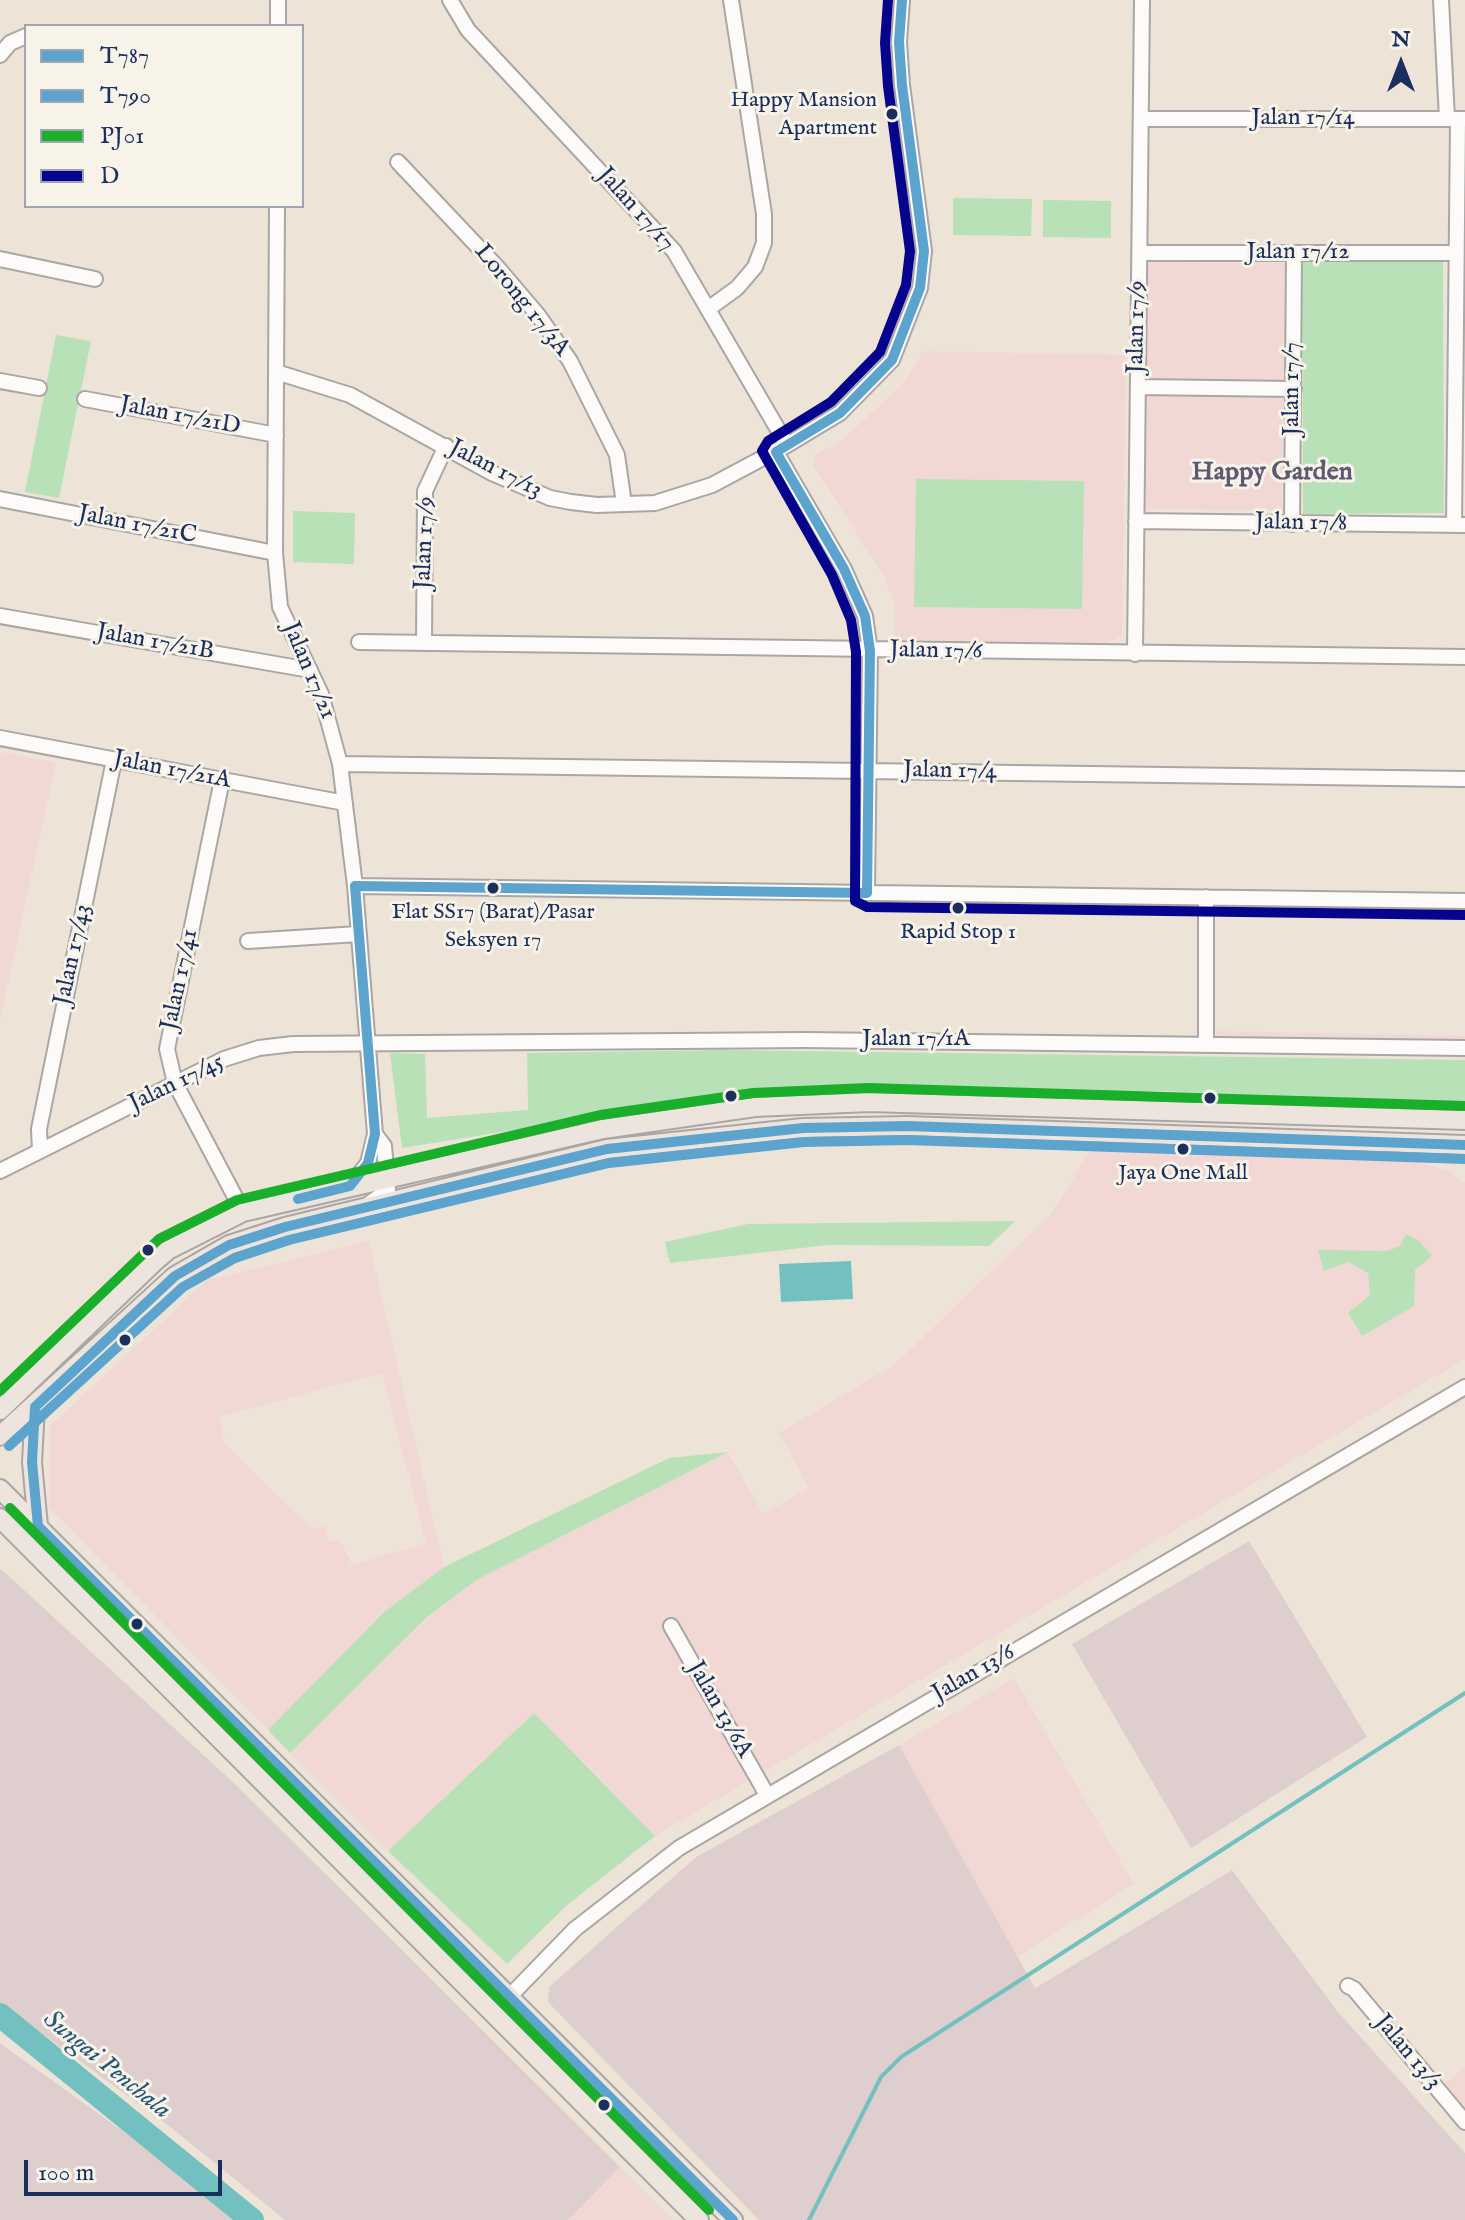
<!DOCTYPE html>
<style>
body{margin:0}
#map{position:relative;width:1465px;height:2220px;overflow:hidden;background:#ede4d7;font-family:"IM FELL English",serif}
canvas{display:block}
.legend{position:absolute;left:24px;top:24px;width:280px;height:184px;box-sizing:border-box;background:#f7f3e8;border:2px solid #9fa5b1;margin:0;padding:10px 14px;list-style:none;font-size:24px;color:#1b2f5e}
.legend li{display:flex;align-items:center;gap:16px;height:40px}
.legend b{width:40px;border:2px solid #9fa5b1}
.north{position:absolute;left:1361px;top:24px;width:80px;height:80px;-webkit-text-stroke:6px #f7f3e8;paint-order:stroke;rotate:0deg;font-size:22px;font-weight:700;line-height:32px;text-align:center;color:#1b2f5e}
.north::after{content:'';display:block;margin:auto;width:28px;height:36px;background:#1b2f5e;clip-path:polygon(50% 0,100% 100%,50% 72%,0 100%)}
.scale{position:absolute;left:24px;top:2160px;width:198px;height:36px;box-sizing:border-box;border:4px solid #1b2f5e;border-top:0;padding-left:10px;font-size:24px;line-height:28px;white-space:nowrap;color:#1b2f5e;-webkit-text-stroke:6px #f7f3e8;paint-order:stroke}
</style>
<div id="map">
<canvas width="1465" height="2220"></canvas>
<ul class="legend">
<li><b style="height:10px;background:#5ca3cd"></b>T787</li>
<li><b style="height:10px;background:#5ca3cd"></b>T790</li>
<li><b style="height:10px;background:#1aaf2a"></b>PJ01</li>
<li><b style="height:10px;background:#06038d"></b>D</li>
</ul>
<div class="north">N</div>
<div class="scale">100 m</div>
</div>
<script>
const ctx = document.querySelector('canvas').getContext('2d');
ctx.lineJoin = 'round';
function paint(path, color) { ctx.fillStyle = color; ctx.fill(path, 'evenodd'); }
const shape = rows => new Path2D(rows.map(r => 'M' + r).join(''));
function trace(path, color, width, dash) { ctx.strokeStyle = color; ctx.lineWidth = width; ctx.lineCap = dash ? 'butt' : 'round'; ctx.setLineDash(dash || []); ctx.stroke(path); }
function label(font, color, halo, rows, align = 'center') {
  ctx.font = font + ' "IM FELL English",serif'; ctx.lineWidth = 6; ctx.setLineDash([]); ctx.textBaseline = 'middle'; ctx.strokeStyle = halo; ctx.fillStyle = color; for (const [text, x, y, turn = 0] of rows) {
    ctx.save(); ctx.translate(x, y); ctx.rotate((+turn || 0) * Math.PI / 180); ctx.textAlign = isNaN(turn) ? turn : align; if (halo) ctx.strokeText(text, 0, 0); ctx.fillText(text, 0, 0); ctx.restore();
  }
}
paint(shape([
 [1145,262,1290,263,1288,381,1143,379],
 [923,351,1126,355,1122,636,1108,643,895,640,895,606,884,576,813,465,816,455,843,439,904,383],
 [1146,394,1283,395,1282,510,1145,509],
 [0,752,56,763,0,1020],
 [1217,1031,1465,1036,1465,1057,1217,1052],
 [1091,1150,1416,1161,1449,1171,1465,1183,1465,1359,655,1836,534,1713,388,1851,290,1753,427,1617,478,1579,728,1452,763,1514,809,1488,779,1433,894,1365,1051,1214],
 [369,1241,444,1567,384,1612,268,1730,49,1508,50,1426,207,1280],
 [382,1373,426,1543,352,1565,340,1540,329,1542,325,1526,312,1529,225,1443,219,1417],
 [1014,1678,1134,1884,1017,1957,899,1745],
 [1465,2067,1465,2108,1444,2084],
 [620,2167,673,2220,568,2220]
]), '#f2d8d5');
paint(shape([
 [1249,1541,1367,1737,1191,1848,1072,1644],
 [0,1568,235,1784,620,2167,568,2220,285,2220,169,2126,0,2003],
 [899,1745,1035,1988,1232,1870,1338,2012,1465,2153,1465,2220,759,2220,548,2002,549,1987,696,1857],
 [0,2043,152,2152,240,2220,0,2220]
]), '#decfce');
paint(shape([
 [953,198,1032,199,1031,236,953,235],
 [1043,200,1111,201,1111,238,1043,237],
 [1443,259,1444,513,1303,514,1302,260],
 [56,335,91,341,59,498,25,492],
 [916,479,1084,481,1082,609,914,607],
 [293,511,355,513,354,564,293,562],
 [725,1050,1465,1060,1465,1106,1167,1091,851,1091,758,1096,601,1116,402,1148,390,1053,425,1054,427,1118,528,1110,527,1053],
 [1015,1221,989,1246,828,1245,670,1263,665,1242,748,1224],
 [1406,1234,1419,1241,1432,1256,1415,1270,1414,1306,1362,1336,1348,1313,1370,1295,1368,1273,1348,1262,1324,1271,1318,1250,1388,1251,1400,1246],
 [728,1452,478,1579,427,1617,290,1753,268,1730,384,1612,444,1567,669,1458],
 [534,1713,655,1836,567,1905,507,1964,388,1851]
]), '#b8e1b8');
paint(shape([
 [851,1261,853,1299,781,1302,779,1264]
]), '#73c0c0');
trace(shape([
 [809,2220,881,2077,901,2057,1465,1693]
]), '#73c0c0', 4);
trace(shape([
 [0,2015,252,2220]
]), '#73c0c0', 24);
const minor = shape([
 [450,0,468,30,674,251,787,445],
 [1441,0,1447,119],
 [278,26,278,0],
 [0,55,10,43,26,36],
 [1141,119,1465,119],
 [398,162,498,268,538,315,570,361,617,455,624,504],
 [277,206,275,553,280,607,321,694,340,764,355,886,375,1134,368,1163,350,1186],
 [1139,253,1457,253],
 [0,259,95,279],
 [708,309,737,288,755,267,764,243,764,214,731,0],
 [276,372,350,395,492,473,550,498,571,502,597,505,655,503,712,485,787,445,840,413,892,360,920,288,924,251,902,85,899,42,902,0],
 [0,381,39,388],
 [1138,387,1294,389],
 [85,399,276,435],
 [776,452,844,569,865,616,870,651,867,893],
 [0,499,275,553],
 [1136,521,1465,525],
 [1292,524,1294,253],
 [1454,525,1458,119],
 [0,616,310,670],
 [359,642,1465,657],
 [424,643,425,491,446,446],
 [1135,654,1142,0],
 [0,738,345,803],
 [340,764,1465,779],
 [222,780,167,1049,175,1083,243,1212],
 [355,886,1465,901],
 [1206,897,1206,1044],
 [248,941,358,934],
 [40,1151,39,1129,114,760],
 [0,1171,224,1059,259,1048,293,1044,805,1040,1465,1048],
 [370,1203,388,1190,384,1146,375,1134],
 [671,1626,767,1795],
 [1348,1986,1354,1989,1465,2122],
 [509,1997,575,1929,679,1848,1465,1387]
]);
const major = shape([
 [35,1407,32,1462,38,1526],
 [0,1410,153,1263,168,1250,243,1212,603,1129,755,1107,869,1102,1465,1120],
 [0,1436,175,1276,229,1245,285,1227,607,1149,803,1128,907,1126,1465,1145],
 [0,1489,733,2220],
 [0,1518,699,2220]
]);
trace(minor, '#a9a6a5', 18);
trace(major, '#a9a6a5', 22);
trace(minor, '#fcfbf9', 14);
trace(major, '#ede5dd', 18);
trace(shape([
 [298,1199,350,1186,368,1163,375,1134,355,886,867,893,870,651,865,616,844,569,776,452,840,413,892,360,920,288,924,251,902,85,899,42,902,0],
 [733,2220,38,1526,32,1462,35,1407,175,1276,229,1245,285,1227,607,1149,803,1128,907,1126,1465,1145]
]), '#5ca3cd', 10);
trace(shape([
 [9,1446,183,1287,235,1258,289,1240,609,1163,804,1142,907,1140,1465,1159]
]), '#5ca3cd', 10);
trace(shape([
 [0,1391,159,1239,237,1200,600,1115,753,1093,868,1088,1465,1106],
 [10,1508,709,2210]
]), '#1aaf2a', 10);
trace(shape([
 [888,0,885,43,888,86,910,251,906,285,880,352,831,402,768,441,762,451,832,575,851,620,856,652,855,901,867,907,1465,915]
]), '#06038d', 10);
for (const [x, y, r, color] of [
 [892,114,7,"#1b2f5e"],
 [493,888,7,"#1b2f5e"],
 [958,908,7,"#1b2f5e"],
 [731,1096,7,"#1b2f5e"],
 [1210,1098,7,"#1b2f5e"],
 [1183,1149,7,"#1b2f5e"],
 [148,1250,7,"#1b2f5e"],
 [125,1340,7,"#1b2f5e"],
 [137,1624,7,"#1b2f5e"],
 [604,2105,7,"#1b2f5e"]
]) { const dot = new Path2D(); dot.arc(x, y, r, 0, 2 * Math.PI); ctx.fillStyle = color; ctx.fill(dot); trace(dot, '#f7f3e8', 3); }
label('22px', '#1b2f5e', '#f7f3e8', [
 ["Happy Mansion",877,101,"right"],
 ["Apartment",877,129,"right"],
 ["Flat SS17 (Barat)/Pasar",493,913],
 ["Seksyen 17",493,941],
 ["Rapid Stop 1",958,933],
 ["Jaya One Mall",1183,1174]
]);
label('24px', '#1b2f5e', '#f7f3e8', [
 ["Jalan 17/14",1303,119],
 ["Jalan 17/17",635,210,48],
 ["Jalan 17/12",1298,253],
 ["Lorong 17/3A",521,301,51],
 ["Jalan 17/9",1138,327,-89],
 ["Jalan 17/7",1293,389,-90],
 ["Jalan 17/21D",180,417,11],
 ["Jalan 17/13",495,470,27],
 ["Jalan 17/8",1301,524,1],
 ["Jalan 17/21C",137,526,11],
 ["Jalan 17/9",426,543,-88],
 ["Jalan 17/21B",155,643,10],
 ["Jalan 17/6",936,652,1],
 ["Jalan 17/21",308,671,67],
 ["Jalan 17/21A",172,771,11],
 ["Jalan 17/4",950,772,1],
 ["Jalan 17/43",74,955,-78],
 ["Jalan 17/41",181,980,-78],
 ["Jalan 17/1A",916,1040],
 ["Jalan 17/45",177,1084,-26],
 ["Jalan 13/6",974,1674,-30],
 ["Jalan 13/6A",719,1710,60],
 ["Jalan 13/3",1407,2053,50]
]);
label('bold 26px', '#5d5971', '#f7f3e8', [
 ["Happy Garden",1272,474]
]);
label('italic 26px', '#265678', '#f7f3e8', [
 ["Sungai Penchala",106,2066,39]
]);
</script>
